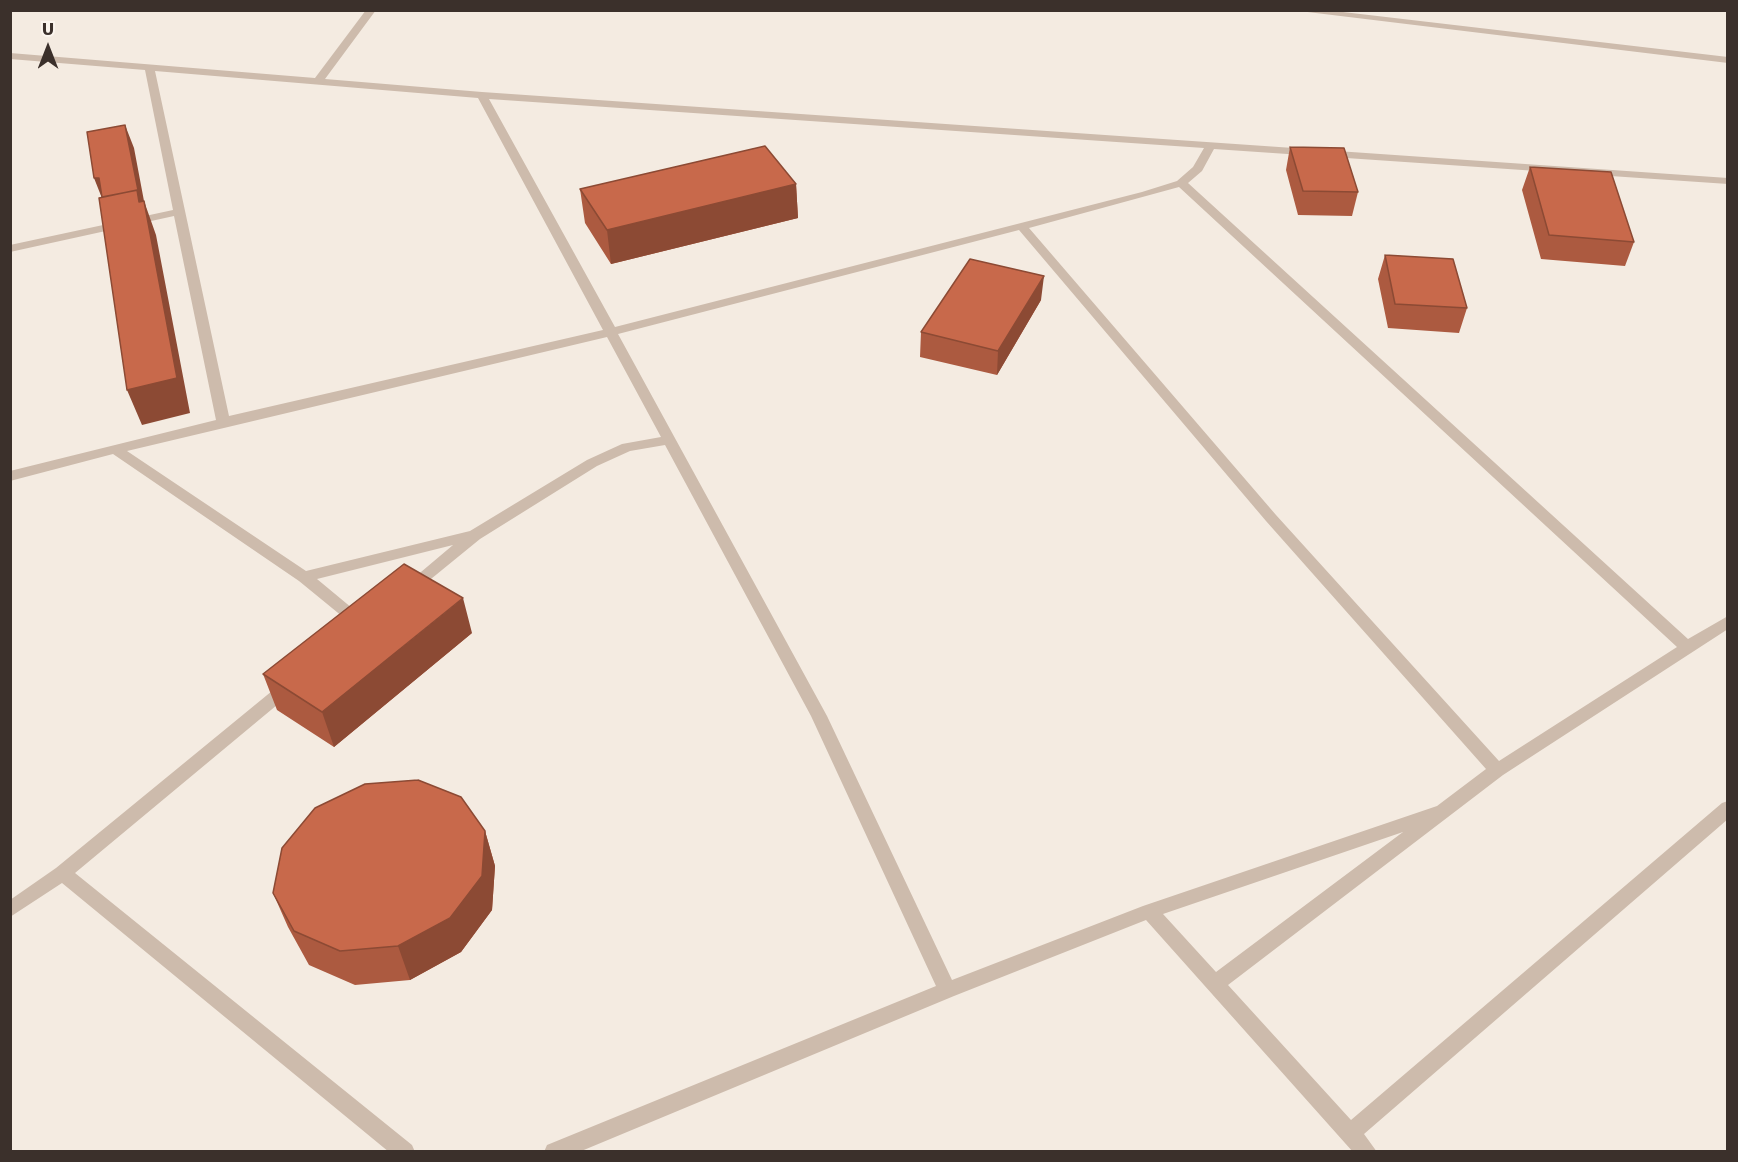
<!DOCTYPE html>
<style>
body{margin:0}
#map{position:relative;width:1738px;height:1162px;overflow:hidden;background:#f4ebe1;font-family:"DejaVu Sans",sans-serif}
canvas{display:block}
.frame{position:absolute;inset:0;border:12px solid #3b302b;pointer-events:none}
.north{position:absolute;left:18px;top:18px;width:60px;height:60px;-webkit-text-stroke:4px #fbf5ee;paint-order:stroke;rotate:0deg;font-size:16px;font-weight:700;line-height:24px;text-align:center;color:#3b302b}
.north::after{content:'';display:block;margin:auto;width:21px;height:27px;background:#3b302b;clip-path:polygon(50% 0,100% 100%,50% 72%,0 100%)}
</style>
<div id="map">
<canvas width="1738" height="1162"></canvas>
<div class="frame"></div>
<div class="north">U</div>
</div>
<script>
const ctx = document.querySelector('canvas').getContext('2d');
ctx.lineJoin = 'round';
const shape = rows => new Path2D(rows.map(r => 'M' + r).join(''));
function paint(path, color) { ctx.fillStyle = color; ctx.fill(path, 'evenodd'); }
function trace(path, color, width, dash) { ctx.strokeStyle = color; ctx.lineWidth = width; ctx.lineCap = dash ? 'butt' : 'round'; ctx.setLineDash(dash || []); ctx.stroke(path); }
paint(shape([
 [366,10,376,10,325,79,482,92,1728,178,1728,184,1214,149,1202,171,1188,183,1688,639,1728,616,1728,629,1503,775,1228,985,1351,1120,1722,803,1728,801,1728,819,1364,1134,1377,1152,1353,1152,1146,920,954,996,579,1152,544,1152,547,1145,936,986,811,716,665,445,630,451,597,466,480,539,415,592,405,592,402,588,453,545,317,579,364,618,367,622,364,626,359,628,354,626,299,581,113,454,10,481,10,471,216,420,174,216,10,252,10,245,173,210,145,70,10,59,10,53,315,78,366,10],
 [155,71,478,98,603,330,229,416,155,71],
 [489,99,1204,148,1193,167,1177,181,1142,192,615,327,489,99],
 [1179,187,1677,647,1499,761,1276,515,1029,228,1179,187],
 [1019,230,1266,521,1486,769,1437,806,1143,906,952,980,827,716,618,334,1019,230],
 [607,337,661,437,622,444,587,460,470,531,306,571,127,451,607,337],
 [1403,832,1216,972,1163,914,1403,832],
 [1291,10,1326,10,1728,57,1728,63,1291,10],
 [289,680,295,682,297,686,295,690,75,873,412,1145,415,1152,389,1152,62,883,10,917,10,900,56,868,283,682,289,680]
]), '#cdbbac');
paint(shape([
 [1290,147,1358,192,1352,216,1298,215,1286,170],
 [1530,167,1634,242,1625,266,1541,259,1522,190],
 [796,184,798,218,611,264,585,223,580,189],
 [1385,255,1467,308,1459,333,1388,328,1378,279],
 [1041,300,997,375,920,357,921,332],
 [472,633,334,747,277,710,263,674],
 [485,831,495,866,492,910,461,952,410,980,355,985,309,965,288,927,273,893]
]), '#ac5a40');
paint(shape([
 [125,125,134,148,144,201,156,235,190,413,142,425,127,390,111,221,94,178],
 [796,184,798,218,611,264,607,230],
 [1044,276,1041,300,997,375,998,351],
 [463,598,472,633,334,747,322,712],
 [485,831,495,866,492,910,461,952,410,980,398,946]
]), '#8c4a34');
const building = shape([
 [125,125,138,190,102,197,99,178,94,178,87,132,125,125],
 [765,146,796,184,607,230,580,189,765,146],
 [1290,147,1344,148,1358,192,1303,191,1290,147],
 [1530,167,1611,172,1634,242,1549,235,1530,167],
 [137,190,139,202,144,201,177,378,127,390,99,198,137,190],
 [1385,255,1453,259,1467,308,1395,304,1385,255],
 [970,259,1044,276,998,351,921,332,970,259],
 [404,564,463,598,322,712,263,674,404,564],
 [418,780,461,797,485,831,482,876,450,918,398,946,340,951,294,931,273,893,282,848,315,808,365,784,418,780]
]);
paint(building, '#c8694b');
trace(building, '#8c4a34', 1.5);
</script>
